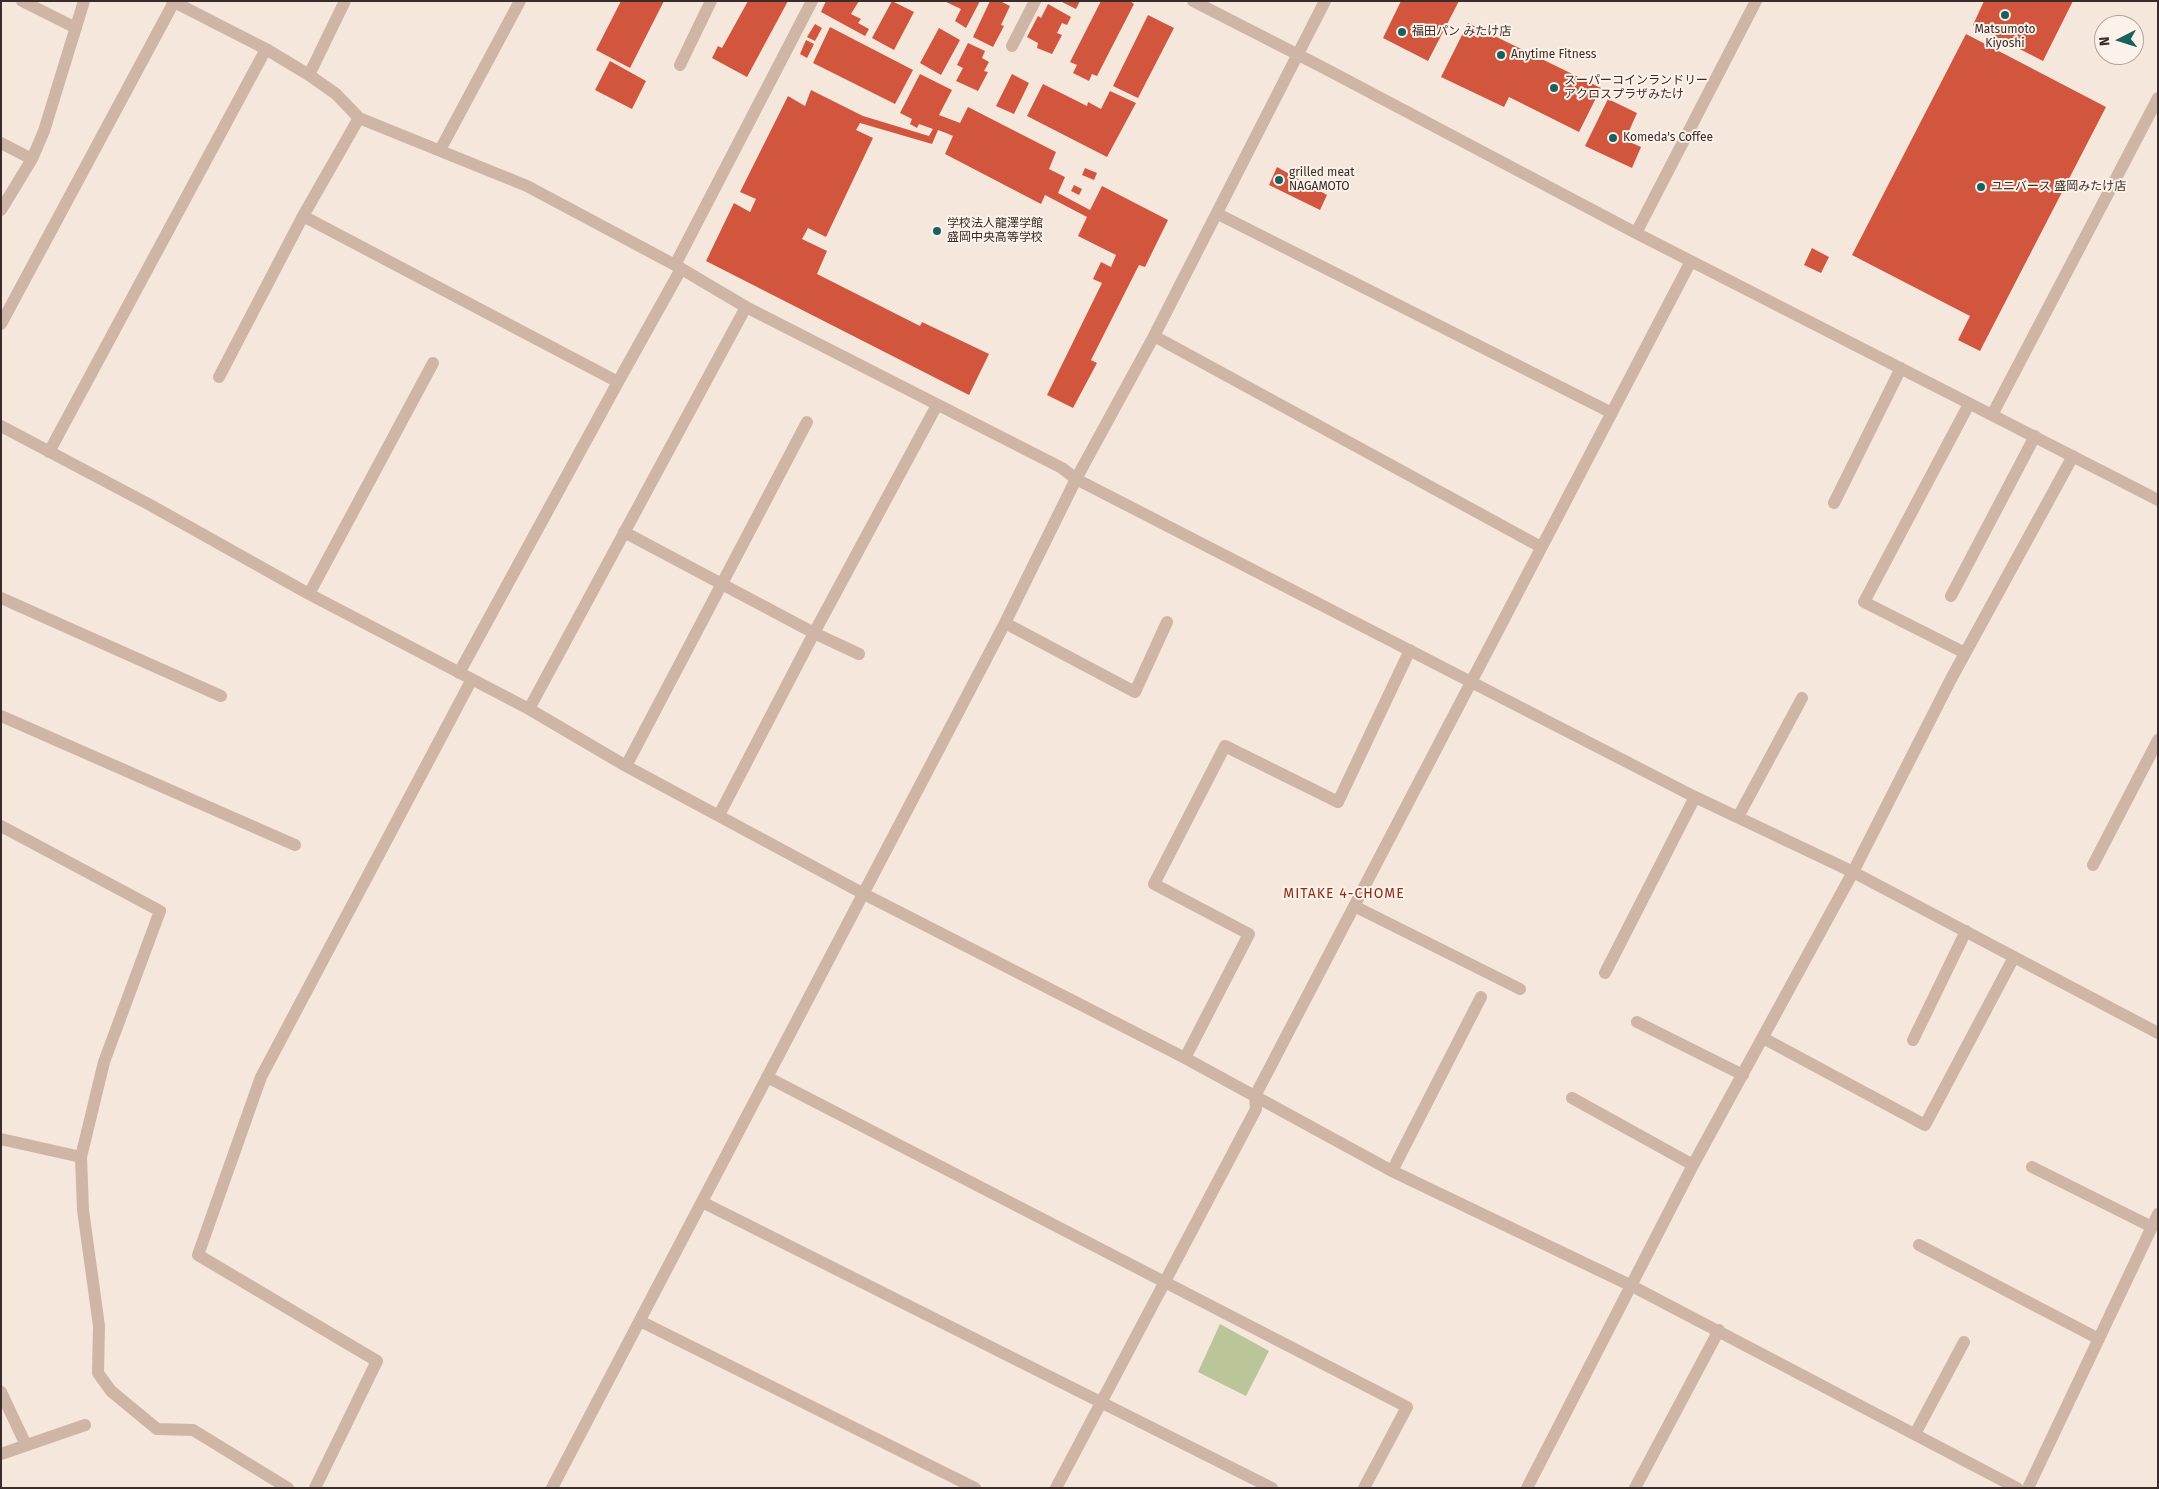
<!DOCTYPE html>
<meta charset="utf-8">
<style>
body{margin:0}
#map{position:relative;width:2159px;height:1489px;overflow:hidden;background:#f5e7dc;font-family:"Fira Sans",sans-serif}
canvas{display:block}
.frame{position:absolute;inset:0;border:2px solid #3a2c28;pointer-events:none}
.north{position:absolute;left:2094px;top:15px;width:50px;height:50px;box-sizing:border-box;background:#fcf2e9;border:1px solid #aea39c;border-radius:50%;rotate:265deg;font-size:14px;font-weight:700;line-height:20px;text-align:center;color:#3a2c28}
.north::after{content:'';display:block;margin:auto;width:18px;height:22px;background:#19605f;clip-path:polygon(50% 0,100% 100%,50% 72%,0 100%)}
</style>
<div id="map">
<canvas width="2159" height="1489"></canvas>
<div class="frame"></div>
<div class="north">N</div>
</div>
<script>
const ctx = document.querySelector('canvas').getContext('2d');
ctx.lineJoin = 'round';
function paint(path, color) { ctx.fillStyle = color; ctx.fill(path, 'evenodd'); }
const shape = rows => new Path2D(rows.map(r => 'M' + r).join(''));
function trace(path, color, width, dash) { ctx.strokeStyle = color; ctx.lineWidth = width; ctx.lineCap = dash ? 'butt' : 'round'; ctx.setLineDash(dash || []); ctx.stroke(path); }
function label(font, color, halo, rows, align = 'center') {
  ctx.font = font + ' "Fira Sans","Noto Sans JP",sans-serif'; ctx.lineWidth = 4; ctx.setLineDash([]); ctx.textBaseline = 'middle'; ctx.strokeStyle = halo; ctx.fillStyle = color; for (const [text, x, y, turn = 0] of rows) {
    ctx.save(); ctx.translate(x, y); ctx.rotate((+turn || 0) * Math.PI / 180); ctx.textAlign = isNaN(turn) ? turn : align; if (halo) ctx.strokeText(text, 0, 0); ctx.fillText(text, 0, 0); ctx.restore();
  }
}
paint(shape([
 [1220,1324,1269,1351,1246,1396,1198,1372]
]), '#bac59a');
paint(shape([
 [621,1,664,1,630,68,596,50],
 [748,1,788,1,747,77,712,58,718,46,722,48],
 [826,1,859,1,851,14,861,19,858,23,869,29,865,36,821,12],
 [892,1,914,12,894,50,872,38],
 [944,1,980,1,966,28,955,21,961,9],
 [990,1,1000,1,1010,6,1001,25,1004,26,993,47,973,37],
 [1060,1,1080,1,1076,9],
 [1101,1,1130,1,1134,4,1097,76,1092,74,1089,81,1073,73,1077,65,1070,62],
 [1401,1,1459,1,1428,61,1383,38],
 [1984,1,2073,1,2043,61,1973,25],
 [1048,4,1071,17,1067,25,1062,23,1057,33,1062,35,1052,54,1037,48,1038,43,1027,37,1038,16,1041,18],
 [1148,15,1174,28,1138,98,1113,86],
 [1468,23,1601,88,1579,132,1509,97,1504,107,1441,77],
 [815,24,822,28,815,41,807,37],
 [830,27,913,70,895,104,813,63],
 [939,28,960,40,941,75,920,63],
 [1966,34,2106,107,1980,351,1958,340,1970,316,1852,255],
 [806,40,814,44,807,58,800,54],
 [968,43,985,51,982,58,989,62,984,71,988,72,978,91,956,81,963,68,957,65],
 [610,61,646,81,632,109,595,90],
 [920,74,952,90,939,115,960,123,968,107,1056,152,1049,169,1065,177,1058,193,1090,210,1102,186,1168,220,1145,267,1139,265,1091,360,1097,363,1073,408,1047,395,1102,283,1093,279,1101,262,1111,267,1116,255,1078,236,1087,217,1045,195,1041,204,945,154,953,136,946,133,938,130,932,144,860,123,856,130,873,138,826,237,808,228,802,239,827,251,817,274,920,326,922,322,989,354,969,395,706,261,734,203,750,212,756,199,740,192,788,96,805,106,811,90,863,116,929,136,933,129,919,124,917,128,910,124,912,119,900,113],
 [1012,74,1029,83,1014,114,996,106],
 [1043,84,1087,106,1088,102,1101,109,1110,91,1136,103,1107,157,1027,116],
 [1608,99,1637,113,1625,140,1641,147,1632,168,1585,146],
 [1277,167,1327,195,1320,210,1269,185],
 [1085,168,1097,173,1094,180,1082,175],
 [1074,185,1082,189,1079,195,1071,191],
 [1812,248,1829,257,1821,273,1804,265]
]), '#d2553d');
trace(shape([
 [22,1,76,28],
 [172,1,266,49,309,75,336,94,359,118,527,186,675,265,746,307,1062,468,1076,479,1695,797,1853,872,2158,1033],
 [1193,1,1324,68,1636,233,2158,500],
 [1012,46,1035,1],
 [680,65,711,1],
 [309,75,345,1],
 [1,143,32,159],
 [440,150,520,1],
 [1,210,32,159,44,131,84,1],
 [1218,214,1612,413],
 [303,216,618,382],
 [1636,233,1756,1],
 [675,265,812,1],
 [1,324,174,2],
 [1154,336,1541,547],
 [219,377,303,216,359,118],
 [1992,415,2158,98],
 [1,426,152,506,309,594,529,709,626,766,864,894,1185,1058,1392,1171,1632,1286,2017,1488],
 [49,452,266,49],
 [1834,503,1901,368],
 [624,532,814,633,859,654],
 [309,594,433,363],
 [1951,596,2035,436],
 [1,598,221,696],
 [1005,623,1135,692,1167,622],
 [1965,653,1864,602,1969,404],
 [459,673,618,382,681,269],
 [529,709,746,307],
 [1,716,295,845],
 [626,766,807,422],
 [719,815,814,633,937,405],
 [1738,817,1802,698],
 [1,826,160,911,104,1062,81,1157,83,1210,99,1326,98,1373,111,1391,157,1429,193,1430,288,1488],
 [2093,865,2158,740],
 [1354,906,1520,989],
 [1605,973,1695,797],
 [1637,1022,1743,1075],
 [1763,1038,1925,1125,2014,957],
 [1913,1040,1966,931],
 [1185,1058,1249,934,1154,884,1225,746,1338,802,1410,650],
 [767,1077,1407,1407,1364,1488],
 [1572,1098,1693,1165],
 [1,1139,81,1157],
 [2032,1167,2152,1227],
 [1392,1171,1481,997],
 [702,1202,1272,1488],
 [1919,1245,2099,1339],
 [640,1321,975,1488],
 [1,1392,26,1445],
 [1915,1434,1964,1342],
 [1,1454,85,1425],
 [315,1488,377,1361,198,1255,261,1077,472,679],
 [552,1488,1005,623,1076,479,1154,336,1325,1],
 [1056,1488,1256,1109,1255,1096,1691,261],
 [1527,1488,1693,1165,1853,872,1951,679,2073,456],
 [1635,1488,1719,1330],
 [2028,1488,2158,1214]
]), '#ceb5a6', 12);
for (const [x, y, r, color] of [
 [2005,15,5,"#19605f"],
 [1402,32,5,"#19605f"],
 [1501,55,5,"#19605f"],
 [1554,88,5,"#19605f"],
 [1613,138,5,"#19605f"],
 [1279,180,5,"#19605f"],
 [1981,187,5,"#19605f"],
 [937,231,5,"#19605f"]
]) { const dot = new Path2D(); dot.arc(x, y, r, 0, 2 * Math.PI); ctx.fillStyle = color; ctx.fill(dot); trace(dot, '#fcf2e9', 2); }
label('12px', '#3a2c28', '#fcf2e9', [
 ["Matsumoto",2005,30,"center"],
 ["Kiyoshi",2005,44,"center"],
 ["福田パン みたけ店",1412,32],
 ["Anytime Fitness",1511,55],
 ["スーパーコインランドリー",1564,81],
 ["アクロスプラザみたけ",1564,95],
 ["Komeda's Coffee",1623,138],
 ["grilled meat",1289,173],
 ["NAGAMOTO",1289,187],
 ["ユニバース 盛岡みたけ店",1991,187],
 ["学校法人龍澤学館",947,224],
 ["盛岡中央高等学校",947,238]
], 'left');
ctx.letterSpacing = '1px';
label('14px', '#912c18', '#fcf2e9', [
 ["MITAKE 4-CHOME",1344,894]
]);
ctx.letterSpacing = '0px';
</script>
